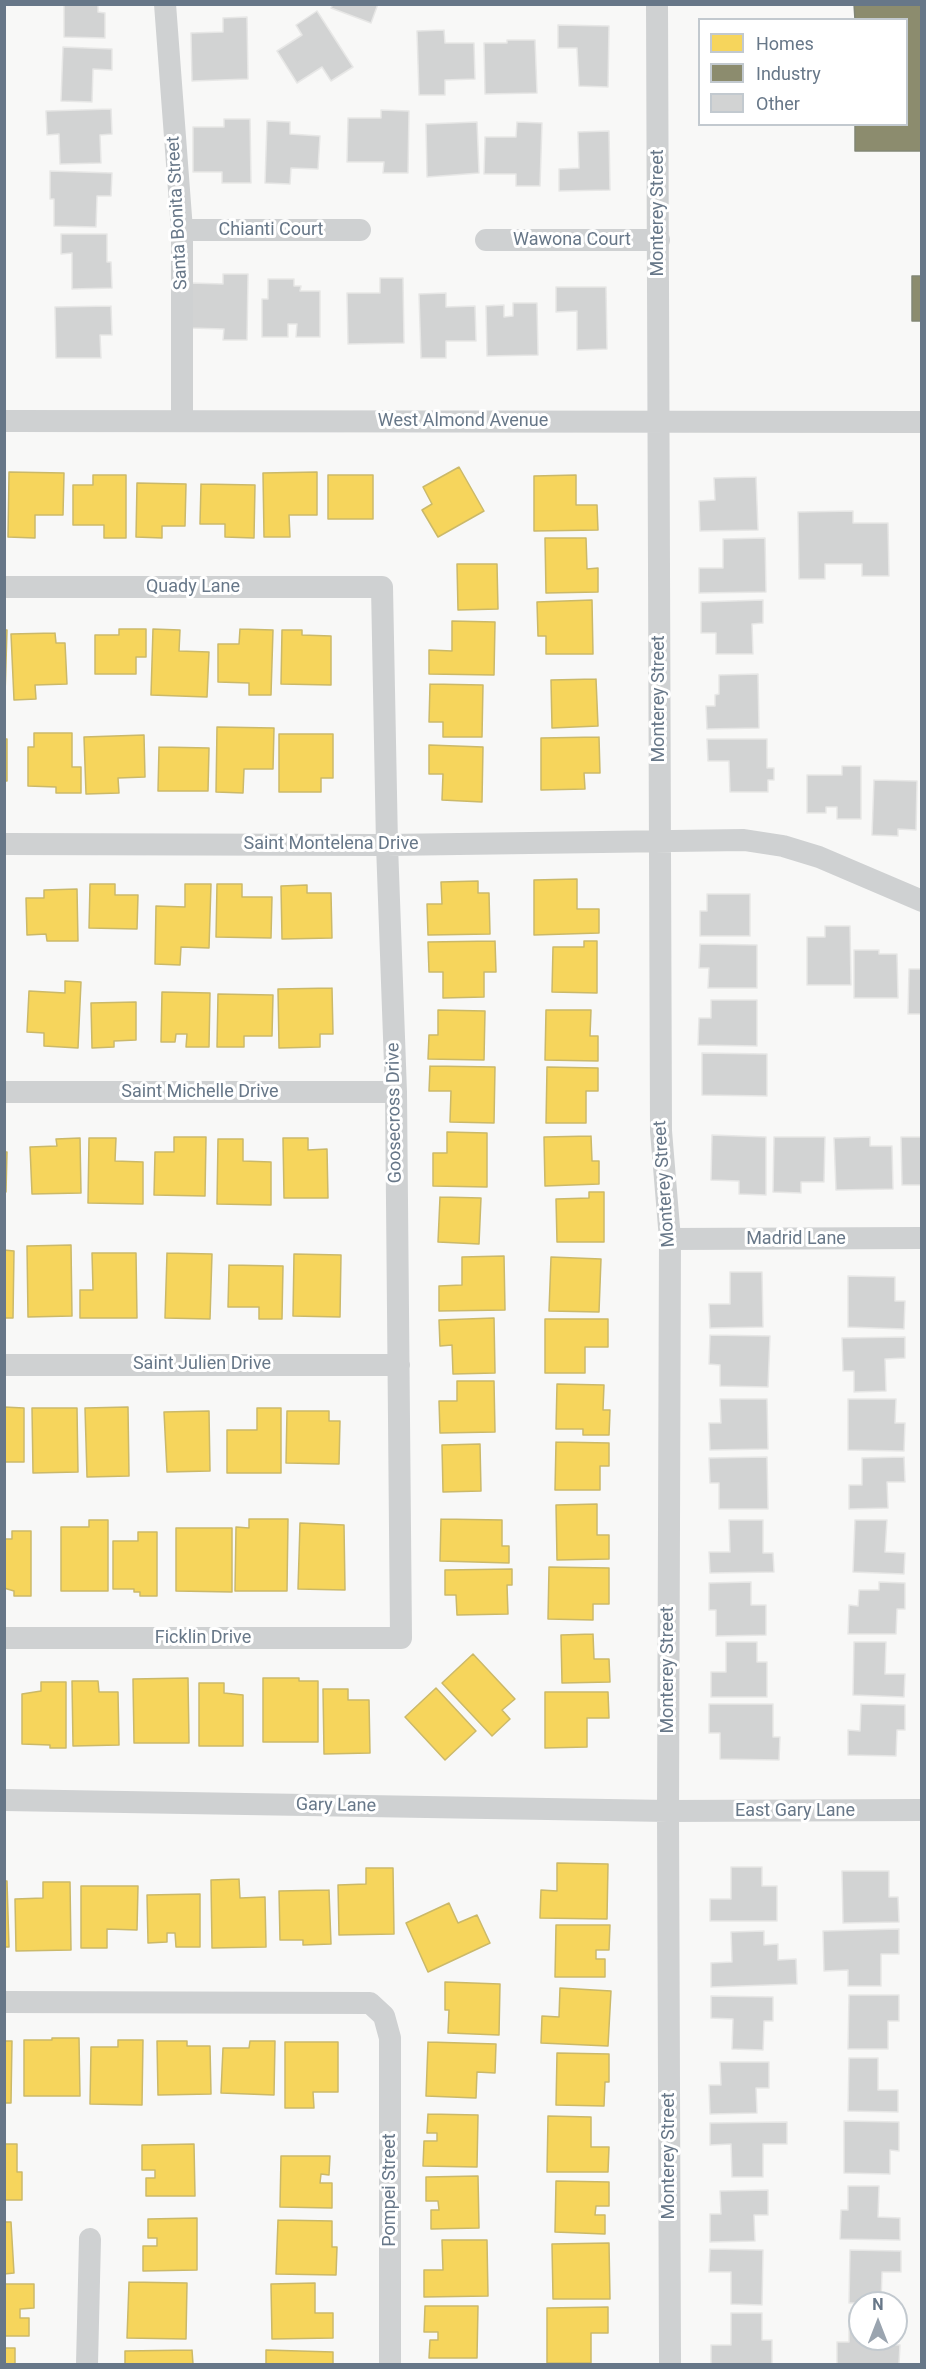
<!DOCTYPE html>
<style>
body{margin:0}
#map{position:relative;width:926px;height:2369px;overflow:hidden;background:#f8f8f7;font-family:Roboto,sans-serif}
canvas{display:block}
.frame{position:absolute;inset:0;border:6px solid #677788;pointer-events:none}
.legend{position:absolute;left:698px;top:18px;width:210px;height:108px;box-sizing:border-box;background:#fff;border:2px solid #c2c9cf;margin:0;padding:8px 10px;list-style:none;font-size:18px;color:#677788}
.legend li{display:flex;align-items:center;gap:12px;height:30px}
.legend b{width:30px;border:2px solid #c2c9cf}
.north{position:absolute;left:848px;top:2291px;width:60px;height:60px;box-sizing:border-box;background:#fff;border:2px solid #c2c9cf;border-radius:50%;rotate:0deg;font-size:16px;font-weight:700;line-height:24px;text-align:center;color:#677788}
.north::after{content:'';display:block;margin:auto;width:21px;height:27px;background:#9aa4af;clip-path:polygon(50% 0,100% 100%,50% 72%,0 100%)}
</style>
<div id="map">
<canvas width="926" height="2369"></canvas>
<div class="frame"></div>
<ul class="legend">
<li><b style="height:16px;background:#f6d55c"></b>Homes</li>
<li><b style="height:16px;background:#8c8c6e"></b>Industry</li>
<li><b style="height:16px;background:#d2d3d3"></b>Other</li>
</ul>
<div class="north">N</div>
</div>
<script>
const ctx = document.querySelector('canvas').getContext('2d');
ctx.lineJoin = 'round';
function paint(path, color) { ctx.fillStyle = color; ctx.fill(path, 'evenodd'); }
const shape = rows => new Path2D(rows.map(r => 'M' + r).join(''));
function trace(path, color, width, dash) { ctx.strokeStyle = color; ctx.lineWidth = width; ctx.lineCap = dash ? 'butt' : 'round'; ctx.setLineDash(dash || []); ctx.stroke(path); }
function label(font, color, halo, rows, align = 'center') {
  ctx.font = font + ' Roboto,sans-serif'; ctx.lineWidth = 6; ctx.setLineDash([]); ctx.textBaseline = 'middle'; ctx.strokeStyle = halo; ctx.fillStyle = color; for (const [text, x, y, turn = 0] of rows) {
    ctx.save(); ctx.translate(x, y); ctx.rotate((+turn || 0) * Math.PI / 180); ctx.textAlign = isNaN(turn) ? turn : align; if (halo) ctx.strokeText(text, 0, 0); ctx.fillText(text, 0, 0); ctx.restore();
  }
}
const homes = shape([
 [459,467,484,511,438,537,422,510,432,504,423,487,459,467],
 [9,472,64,473,63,515,35,515,35,538,8,537,9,472],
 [317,472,317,515,289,515,290,537,264,537,263,473,317,472],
 [93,475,126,475,126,538,104,538,104,525,73,525,73,485,93,485,93,475],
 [328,475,373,475,373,519,328,519,328,475],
 [576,475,576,505,597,505,598,530,534,531,534,476,576,475],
 [137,483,186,484,185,526,162,526,162,538,136,537,137,483],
 [201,484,255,485,254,538,225,537,225,524,200,524,201,484],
 [545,538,586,538,587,569,598,568,598,592,546,593,545,538],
 [457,564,497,564,498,609,458,610,457,564],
 [592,600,593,654,546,654,546,636,538,636,537,602,592,600],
 [452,621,495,622,494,675,429,674,429,650,452,651,452,621],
 [119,629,146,629,146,657,136,657,136,674,95,674,95,635,119,635,119,629],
 [153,629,180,630,179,651,209,652,207,697,151,695,153,629],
 [240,629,273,630,271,695,249,695,249,683,218,682,218,644,239,644,240,629],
 [4,630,7,630,5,695,4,695,4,630],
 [282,630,302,630,302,635,331,636,331,685,281,684,282,630],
 [55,633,56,643,65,643,67,684,35,685,36,699,14,700,11,634,55,633],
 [596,679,598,726,552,728,551,680,596,679],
 [430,684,483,685,482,737,443,737,443,722,429,722,430,684],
 [217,727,274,728,273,769,244,769,243,793,216,792,217,727],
 [34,733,72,733,72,767,81,767,81,793,56,793,56,787,28,786,28,747,34,747,34,733],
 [279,734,333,734,333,778,321,778,321,792,279,792,279,734],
 [144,735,145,777,118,778,119,793,86,794,84,737,144,735],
 [599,737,600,773,584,773,585,789,541,790,541,738,599,737],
 [4,739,7,739,7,781,4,781,4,739],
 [429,745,483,747,482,802,442,800,443,774,429,774,429,745],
 [159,747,209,748,208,791,158,791,159,747],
 [577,879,577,909,599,909,599,933,534,935,534,880,577,879],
 [478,881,478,893,489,893,490,934,428,935,427,904,442,904,441,882,478,881],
 [90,884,115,884,115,895,138,895,137,929,89,928,90,884],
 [185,884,211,884,209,948,181,947,180,965,155,964,156,906,185,907,185,884],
 [217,884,242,884,242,897,272,897,271,938,216,937,217,884],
 [307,885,307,893,331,893,332,938,282,939,281,886,307,885],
 [77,889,78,941,47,941,46,934,27,935,26,898,44,898,44,890,77,889],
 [495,941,496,972,484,972,484,997,443,998,443,972,429,972,428,942,495,941],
 [584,941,597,941,597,993,552,992,553,947,584,947,584,941],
 [65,981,81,982,78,1048,44,1046,44,1033,27,1032,29,991,65,993,65,981],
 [332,988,333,1034,320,1034,320,1047,279,1048,278,989,332,988],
 [162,992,210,993,209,1047,186,1047,187,1034,176,1034,175,1042,161,1042,162,992],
 [218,994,273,995,272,1036,244,1036,244,1047,217,1047,218,994],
 [136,1002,136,1040,114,1041,114,1047,92,1048,91,1003,136,1002],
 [438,1010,485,1011,484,1060,428,1059,429,1035,438,1035,438,1010],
 [546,1010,591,1010,590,1036,598,1036,598,1061,545,1060,546,1010],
 [430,1066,495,1067,494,1123,450,1122,451,1091,429,1091,430,1066],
 [547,1067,598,1068,598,1091,586,1091,586,1123,546,1123,547,1067],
 [447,1132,487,1133,487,1187,433,1186,433,1153,447,1153,447,1132],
 [591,1136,592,1161,599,1161,599,1184,545,1186,544,1137,591,1136],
 [174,1137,206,1137,205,1196,154,1195,155,1152,174,1152,174,1137],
 [80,1138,81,1193,32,1194,30,1147,57,1146,56,1139,80,1138],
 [89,1138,116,1138,115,1161,143,1162,143,1204,88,1203,89,1138],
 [283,1138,308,1138,308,1150,327,1149,328,1198,284,1198,283,1138],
 [218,1139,243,1139,243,1161,271,1162,271,1205,217,1204,218,1139],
 [4,1152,7,1152,6,1192,4,1192,4,1152],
 [589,1192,604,1192,604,1242,557,1242,556,1199,589,1198,589,1192],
 [440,1197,481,1198,479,1244,438,1242,440,1197],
 [71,1245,72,1316,28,1317,27,1246,71,1245],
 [4,1250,14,1251,13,1318,4,1318,4,1250],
 [92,1253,136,1253,137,1318,80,1318,80,1290,93,1290,92,1253],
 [167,1253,212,1254,210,1319,165,1318,167,1253],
 [294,1254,341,1255,340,1317,293,1316,294,1254],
 [504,1256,505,1310,439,1311,439,1286,462,1285,462,1257,504,1256],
 [551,1257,601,1259,599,1312,549,1311,551,1257],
 [229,1265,283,1266,282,1319,259,1319,259,1307,228,1307,229,1265],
 [494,1318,495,1373,453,1374,452,1345,440,1346,439,1320,494,1318],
 [545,1319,608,1319,608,1347,585,1347,585,1373,545,1373,545,1319],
 [457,1381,494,1381,495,1432,440,1433,439,1401,457,1401,457,1381],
 [557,1384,604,1385,603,1410,610,1410,609,1435,583,1435,583,1429,556,1429,557,1384],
 [4,1407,24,1408,24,1462,4,1462,4,1407],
 [128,1407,129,1476,87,1477,85,1408,128,1407],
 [32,1408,77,1408,78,1472,33,1473,32,1408],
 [257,1408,281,1408,281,1473,227,1473,227,1430,257,1430,257,1408],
 [209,1411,210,1471,167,1472,164,1412,209,1411],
 [287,1411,329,1411,329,1421,340,1421,339,1464,286,1463,287,1411],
 [556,1442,609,1443,609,1466,600,1466,600,1490,555,1490,556,1442],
 [480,1444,481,1491,443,1492,442,1445,480,1444],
 [597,1504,597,1535,609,1535,609,1559,557,1560,556,1505,597,1504],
 [249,1519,288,1519,287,1591,235,1591,236,1527,249,1528,249,1519],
 [441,1519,502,1520,502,1546,509,1546,509,1563,440,1561,441,1519],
 [89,1520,108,1520,108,1591,61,1591,61,1527,89,1527,89,1520],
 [300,1523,344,1525,345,1590,298,1589,300,1523],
 [176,1528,232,1528,232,1592,176,1591,176,1528],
 [12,1531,31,1531,31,1596,14,1596,14,1591,4,1588,4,1539,12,1539,12,1531],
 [138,1532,157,1532,157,1596,140,1596,140,1592,134,1592,134,1589,113,1589,113,1541,138,1541,138,1532],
 [549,1567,609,1568,609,1604,593,1604,593,1620,548,1619,549,1567],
 [512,1569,512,1585,507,1585,508,1614,457,1615,456,1595,445,1595,445,1570,512,1569],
 [593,1634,594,1659,609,1659,610,1682,562,1683,561,1635,593,1634],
 [473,1654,515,1699,502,1710,510,1719,492,1736,442,1683,473,1654],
 [188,1678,189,1743,134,1743,133,1679,188,1678],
 [263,1678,299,1678,299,1681,318,1681,318,1742,263,1742,263,1678],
 [72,1681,98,1681,99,1692,118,1692,119,1745,73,1746,72,1681],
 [41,1682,66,1682,66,1748,50,1748,50,1745,22,1744,22,1694,41,1691,41,1682],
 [199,1683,224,1683,224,1693,243,1695,243,1746,199,1746,199,1683],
 [436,1688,476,1731,445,1760,405,1717,436,1688],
 [323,1689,348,1689,348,1700,369,1700,370,1753,324,1754,323,1689],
 [545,1692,608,1692,609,1718,587,1718,587,1747,545,1748,545,1692],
 [557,1863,608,1864,607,1919,540,1918,541,1890,557,1891,557,1863],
 [366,1868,393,1868,394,1934,339,1935,338,1885,366,1884,366,1868],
 [239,1879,240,1898,265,1897,266,1947,212,1948,211,1880,239,1879],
 [4,1881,7,1881,9,1947,4,1947,4,1881],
 [43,1882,70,1882,71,1950,16,1951,15,1899,43,1898,43,1882],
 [81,1886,138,1886,137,1930,107,1929,107,1948,81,1948,81,1886],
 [329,1890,331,1944,303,1945,303,1940,280,1940,279,1891,329,1890],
 [200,1894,200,1947,176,1947,175,1933,167,1933,167,1942,148,1943,147,1895,200,1894],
 [449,1903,458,1923,477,1915,490,1943,428,1972,406,1923,449,1903],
 [556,1925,610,1925,609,1950,596,1950,596,1959,605,1959,605,1977,555,1977,556,1925],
 [445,1982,500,1984,499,2035,448,2033,449,2010,445,2010,445,1982],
 [560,1988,611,1991,608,2046,541,2043,542,2016,559,2017,560,1988],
 [52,2038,79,2038,80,2096,24,2096,24,2040,52,2040,52,2038],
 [118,2040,143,2040,142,2105,90,2104,91,2047,118,2047,118,2040],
 [4,2041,12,2041,11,2103,4,2103,4,2041],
 [157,2041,187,2041,187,2046,210,2046,211,2094,158,2095,157,2041],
 [250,2041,275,2041,274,2095,221,2093,223,2048,249,2048,250,2041],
 [285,2042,338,2042,338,2092,313,2092,314,2108,285,2108,285,2042],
 [428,2042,496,2044,495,2073,477,2072,476,2098,426,2096,428,2042],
 [557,2053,609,2054,609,2082,605,2082,604,2106,556,2105,557,2053],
 [428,2114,478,2115,477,2167,423,2166,424,2141,437,2141,437,2133,427,2133,428,2114],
 [548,2116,591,2117,591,2147,609,2147,608,2172,547,2172,548,2116],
 [4,2144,17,2144,17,2172,22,2172,22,2200,4,2200,4,2144],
 [194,2144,195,2196,146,2196,146,2178,155,2178,155,2170,142,2170,142,2145,194,2144],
 [281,2156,330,2156,329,2175,321,2174,320,2183,332,2183,332,2208,280,2207,281,2156],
 [478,2176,479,2228,431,2229,431,2210,439,2210,438,2201,426,2201,426,2177,478,2176],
 [556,2181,609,2182,609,2206,596,2206,595,2215,605,2215,605,2234,555,2232,556,2181],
 [197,2218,197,2270,143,2271,143,2246,157,2246,157,2238,148,2238,148,2219,197,2218],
 [278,2220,332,2221,332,2247,337,2247,336,2275,276,2274,278,2220],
 [4,2222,11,2222,14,2273,4,2274,4,2222],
 [442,2240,487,2240,488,2296,424,2297,424,2270,443,2270,442,2240],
 [609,2243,610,2299,553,2299,552,2244,609,2243],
 [129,2282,187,2283,186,2339,127,2338,129,2282],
 [315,2283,315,2313,333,2313,333,2338,272,2339,271,2284,315,2283],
 [4,2284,34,2284,34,2308,20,2309,20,2318,29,2318,29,2336,4,2336,4,2284],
 [425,2306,478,2306,477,2358,429,2358,430,2340,438,2340,438,2332,424,2332,425,2306],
 [608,2307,608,2333,591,2333,591,2363,547,2363,547,2308,608,2307],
 [4,2348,15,2348,15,2364,4,2364,4,2348],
 [192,2350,193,2364,125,2364,125,2351,192,2350],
 [266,2350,333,2352,333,2364,266,2364,266,2350]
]);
paint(homes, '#f6d55c');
trace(homes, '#cbb969', 1.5);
const industry = shape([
 [854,4,922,4,922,151,855,151,855,124,906,124,906,20,855,20,854,4],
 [912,276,922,276,922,321,912,321,912,276]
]);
paint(industry, '#8c8c6e');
trace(industry, '#818676', 1.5);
const building = shape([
 [64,4,98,4,98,12,105,13,105,38,64,37,64,4],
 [333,4,378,4,371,23,331,8,333,4],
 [317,11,353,67,331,81,322,67,297,83,277,51,302,35,296,25,317,11],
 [247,17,248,79,192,81,191,33,223,32,223,18,247,17],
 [558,25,609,26,608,87,579,86,577,48,558,48,558,25],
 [444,30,445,43,474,43,475,79,445,80,445,95,419,95,417,31,444,30],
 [507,40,535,40,537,93,485,94,484,43,507,43,507,40],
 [63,47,112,49,112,70,93,69,92,102,61,101,63,47],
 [111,109,112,134,100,135,101,163,60,164,59,134,47,135,46,111,111,109],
 [381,110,409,111,408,173,383,173,384,162,347,162,348,118,381,118,381,110],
 [224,119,250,119,251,183,222,183,222,172,193,172,193,127,224,127,224,119],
 [267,121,290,122,290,134,320,136,318,169,291,168,290,184,265,183,267,121],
 [477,122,479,173,427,177,426,124,477,122],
 [517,122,542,123,540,186,516,186,516,174,484,174,485,137,516,137,517,122],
 [609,131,610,190,559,191,559,169,579,168,578,132,609,131],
 [50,171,112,173,111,196,97,196,96,227,54,226,54,199,50,199,50,171],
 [61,234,107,234,107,262,111,262,112,288,72,289,72,253,61,254,61,234],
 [223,274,248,274,247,340,223,340,224,329,190,328,191,283,223,284,223,274],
 [380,278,403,278,404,343,348,344,347,293,380,293,380,278],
 [268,279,294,279,294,286,301,286,300,291,320,291,320,337,296,337,297,324,288,324,288,337,262,337,262,299,268,299,268,279],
 [556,287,606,287,607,349,577,350,577,311,556,312,556,287],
 [446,293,446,307,475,306,476,341,446,341,446,358,421,358,419,294,446,293],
 [513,303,537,303,538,355,487,356,486,306,504,305,504,317,513,316,513,303],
 [111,306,112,335,100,335,101,358,56,358,55,307,111,306],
 [756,477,758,530,700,531,699,501,715,500,714,478,756,477],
 [853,511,853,523,888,523,889,576,862,576,862,564,825,564,825,579,799,579,798,512,853,511],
 [765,538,766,592,699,593,699,568,723,568,723,539,765,538],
 [763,600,763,623,752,624,753,654,716,654,716,633,701,633,701,602,763,600],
 [758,674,759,728,707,729,706,706,715,706,715,695,719,694,719,675,758,674],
 [707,739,767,739,767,768,774,768,774,780,768,780,768,792,730,792,729,761,708,761,707,739],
 [842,766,861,766,861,819,837,819,837,807,826,807,826,813,807,813,807,775,842,775,842,766],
 [874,780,917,781,916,830,898,829,898,836,872,835,874,780],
 [707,894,750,894,750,936,700,936,700,911,707,911,707,894],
 [825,926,850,926,851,985,807,985,807,937,825,937,825,926],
 [700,944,757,945,757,988,708,988,709,968,699,968,700,944],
 [854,950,879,950,879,954,897,954,898,998,854,998,854,950],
 [909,969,922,969,922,1014,908,1014,909,969],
 [711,1000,757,1000,757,1046,698,1045,699,1018,711,1018,711,1000],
 [702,1053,767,1054,767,1096,702,1095,702,1053],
 [712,1135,766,1137,766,1195,739,1194,739,1181,711,1180,712,1135],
 [774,1137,825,1137,824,1182,801,1182,801,1193,773,1192,774,1137],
 [870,1137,870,1146,892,1146,893,1189,836,1190,834,1138,870,1137],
 [901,1137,922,1137,922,1185,902,1185,901,1137],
 [730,1272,762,1272,763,1327,710,1328,709,1304,730,1304,730,1272],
 [848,1276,895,1277,895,1301,905,1301,904,1329,848,1327,848,1276],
 [710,1335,770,1336,768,1387,720,1386,720,1365,709,1364,710,1335],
 [905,1337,905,1358,885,1359,886,1391,854,1392,854,1371,843,1371,842,1338,905,1337],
 [720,1399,767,1399,768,1449,710,1450,709,1423,721,1423,720,1399],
 [848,1399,896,1399,895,1423,905,1423,904,1451,848,1450,848,1399],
 [767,1457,768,1509,719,1509,719,1483,710,1483,709,1458,767,1457],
 [904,1457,905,1482,887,1482,888,1508,849,1509,849,1485,862,1485,862,1458,904,1457],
 [729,1520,763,1520,763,1553,773,1553,774,1572,710,1573,709,1552,730,1552,729,1520],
 [855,1520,887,1520,885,1552,905,1553,904,1574,853,1572,855,1520],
 [751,1582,751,1605,766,1605,766,1635,716,1636,716,1610,709,1610,709,1583,751,1582],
 [879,1582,905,1583,905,1609,897,1609,896,1634,848,1634,849,1605,858,1606,859,1590,879,1590,879,1582],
 [726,1642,757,1642,757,1662,767,1662,767,1697,711,1697,711,1672,726,1672,726,1642],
 [854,1642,886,1642,885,1674,905,1674,904,1697,853,1695,854,1642],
 [709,1704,773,1704,773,1737,780,1737,779,1760,720,1759,720,1733,709,1733,709,1704],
 [861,1704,905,1705,905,1730,897,1730,896,1756,848,1755,848,1730,860,1731,861,1704],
 [731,1867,762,1867,762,1886,777,1886,777,1921,710,1921,710,1899,731,1899,731,1867],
 [842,1871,889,1871,889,1897,898,1897,899,1922,843,1923,842,1871],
 [899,1929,899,1954,881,1954,881,1986,848,1986,848,1970,824,1971,823,1931,899,1929],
 [764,1931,764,1945,778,1944,778,1960,796,1959,797,1984,711,1987,711,1963,732,1962,731,1932,764,1931],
 [849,1995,899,1995,899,2021,888,2021,888,2049,848,2049,849,1995],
 [711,1996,773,1997,773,2021,764,2021,763,2050,732,2049,733,2019,711,2018,711,1996],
 [849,2058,878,2058,878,2090,898,2090,898,2112,848,2111,849,2058],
 [720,2062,769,2062,769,2088,756,2088,757,2113,710,2114,709,2085,721,2085,720,2062],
 [844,2121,899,2122,899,2151,890,2150,890,2174,844,2173,844,2121],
 [787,2122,787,2144,763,2144,763,2177,732,2177,731,2144,710,2145,710,2123,787,2122],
 [848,2186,879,2186,878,2217,900,2218,900,2240,840,2239,841,2210,848,2210,848,2186],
 [768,2190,768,2215,754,2215,755,2241,710,2242,710,2214,721,2214,720,2191,768,2190],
 [710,2249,763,2250,762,2305,731,2304,731,2272,709,2272,710,2249],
 [850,2250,901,2251,901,2272,882,2272,881,2303,849,2303,850,2250],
 [731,2313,762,2313,762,2340,772,2340,772,2364,711,2364,711,2345,731,2345,731,2313],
 [849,2313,860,2313,860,2339,880,2339,880,2344,900,2345,899,2364,837,2364,837,2342,849,2342,849,2313]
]);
paint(building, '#d2d3d3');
trace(building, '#e7e7e6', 1.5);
trace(shape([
 [165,4,182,230,182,421],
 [657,4,661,1131,670,1239,668,1811,670,2364],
 [182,230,360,230],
 [486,240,659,240],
 [4,421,922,422],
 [4,587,382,587,387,845,396,1092,401,1638,4,1638],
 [4,844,387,845,744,840,783,846,819,857,922,901],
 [4,1092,396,1092],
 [670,1239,922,1238],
 [4,1365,399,1365],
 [4,1800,668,1811,922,1810],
 [4,2002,370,2003,384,2016,390,2038,390,2364],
 [87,2364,90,2239]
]), '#cfd1d2', 22);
label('18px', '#677788', '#fff', [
 ["Santa Bonita Street",178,213,-93],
 ["Monterey Street",658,213,-90],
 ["Chianti Court",271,230],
 ["Wawona Court",572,240],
 ["West Almond Avenue",463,421],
 ["Quady Lane",193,587],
 ["Monterey Street",659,699,-90],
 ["Saint Montelena Drive",331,844],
 ["Saint Michelle Drive",200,1092],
 ["Goosecross Drive",395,1113,-91],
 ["Monterey Street",665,1184,-94],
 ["Madrid Lane",796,1239],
 ["Saint Julien Drive",202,1364],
 ["Ficklin Drive",203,1638],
 ["Monterey Street",668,1670,-90],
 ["Gary Lane",336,1806,1],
 ["East Gary Lane",795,1811],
 ["Monterey Street",669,2156,-90],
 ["Pompei Street",390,2190,-90]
]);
</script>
